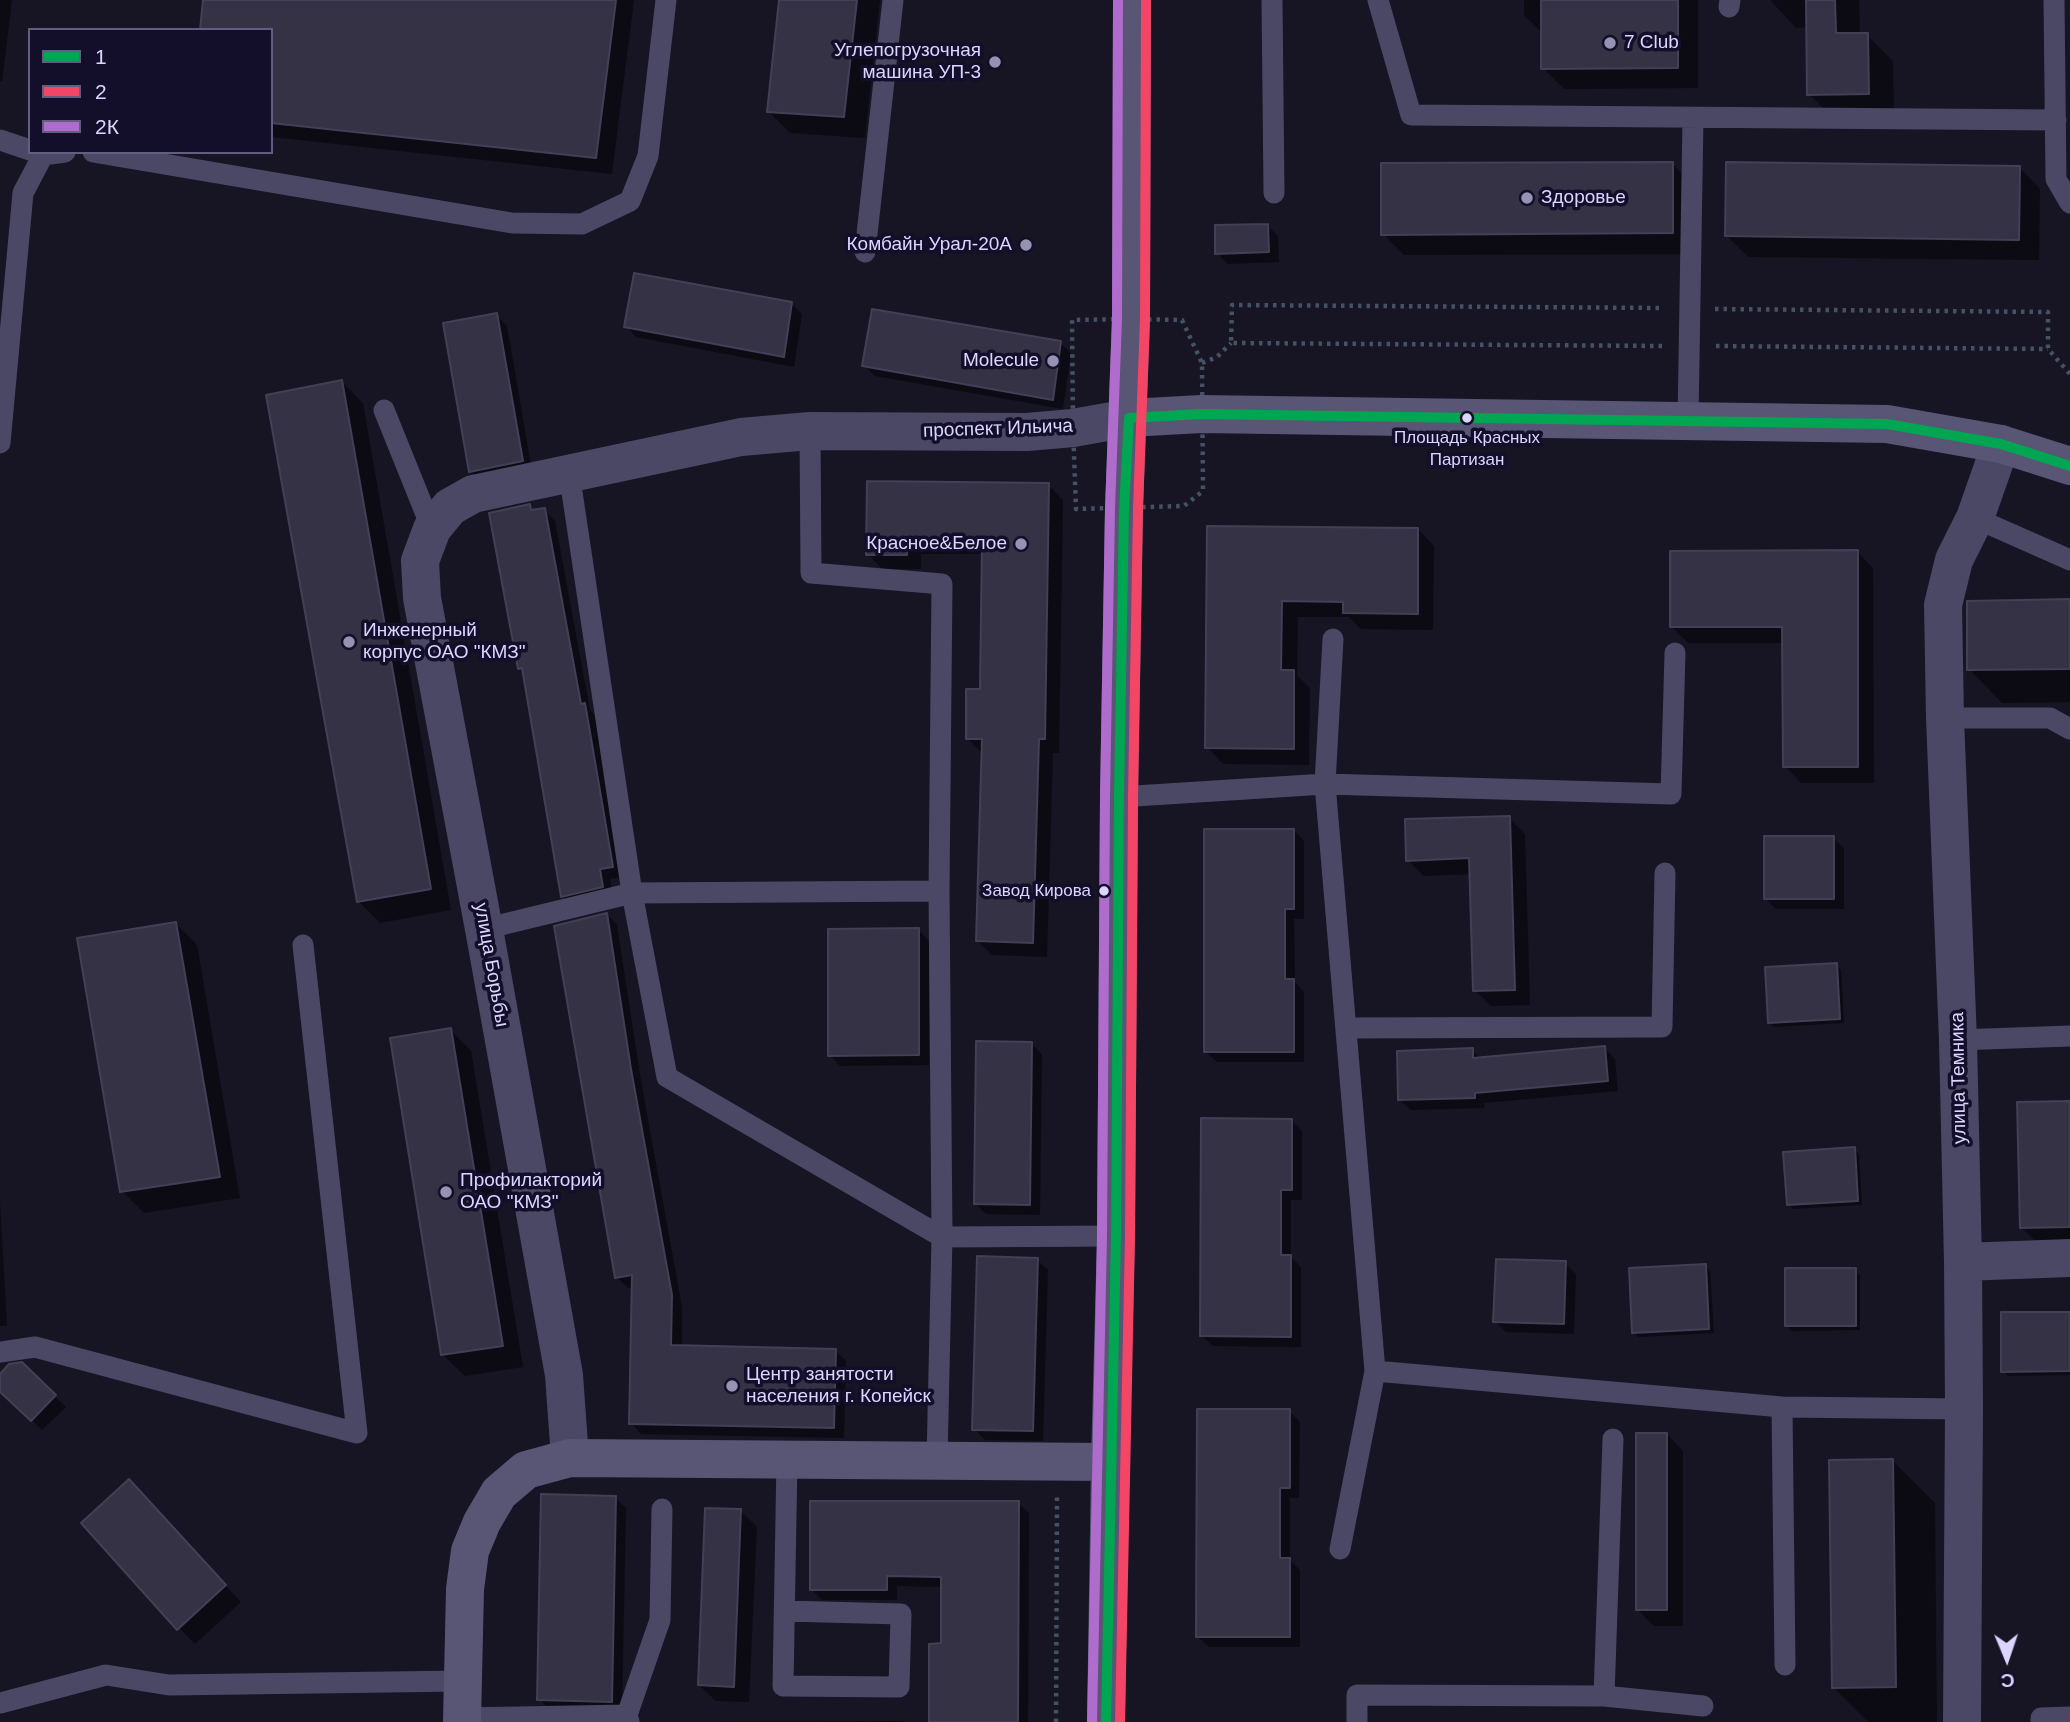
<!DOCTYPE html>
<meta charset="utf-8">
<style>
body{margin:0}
#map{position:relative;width:2070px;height:1722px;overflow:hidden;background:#171423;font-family:Arial,sans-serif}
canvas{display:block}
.legend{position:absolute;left:28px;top:28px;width:245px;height:126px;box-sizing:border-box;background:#130e29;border:2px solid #635e7f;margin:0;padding:9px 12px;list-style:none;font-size:21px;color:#dbd6ff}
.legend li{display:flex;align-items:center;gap:14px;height:35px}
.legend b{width:35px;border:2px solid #635e7f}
.north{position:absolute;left:1972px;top:1624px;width:70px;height:70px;-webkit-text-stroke:5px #130e29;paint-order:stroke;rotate:178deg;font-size:19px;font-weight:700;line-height:28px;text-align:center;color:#dbd6ff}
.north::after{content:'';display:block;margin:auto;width:24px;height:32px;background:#dbd6ff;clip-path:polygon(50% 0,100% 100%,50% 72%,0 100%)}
</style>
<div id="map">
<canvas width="2070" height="1722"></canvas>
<ul class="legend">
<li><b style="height:9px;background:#00a651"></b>1</li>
<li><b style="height:9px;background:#f34667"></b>2</li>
<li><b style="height:9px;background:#b06ccc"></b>2К</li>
</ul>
<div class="north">С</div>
</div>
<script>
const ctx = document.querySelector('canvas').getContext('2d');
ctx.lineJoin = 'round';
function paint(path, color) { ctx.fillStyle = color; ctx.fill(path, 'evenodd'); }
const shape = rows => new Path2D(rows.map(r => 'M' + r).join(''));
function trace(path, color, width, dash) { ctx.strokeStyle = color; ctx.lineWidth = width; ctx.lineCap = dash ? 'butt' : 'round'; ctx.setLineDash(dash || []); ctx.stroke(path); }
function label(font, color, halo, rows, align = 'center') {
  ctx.font = font + ' Arial,sans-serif'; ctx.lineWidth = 7; ctx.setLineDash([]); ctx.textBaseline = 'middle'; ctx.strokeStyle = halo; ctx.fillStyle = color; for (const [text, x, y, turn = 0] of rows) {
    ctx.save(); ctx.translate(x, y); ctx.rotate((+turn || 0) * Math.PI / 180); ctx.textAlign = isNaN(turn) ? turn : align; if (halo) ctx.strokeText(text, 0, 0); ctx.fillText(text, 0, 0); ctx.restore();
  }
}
paint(shape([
 [0,0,12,0,2,81,0,81],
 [205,0,634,0,612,174,271,137,271,30],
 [780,0,880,0,865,138,790,133,768,111],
 [1524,0,1698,0,1698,88,1564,89,1543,68,1543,34,1524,15],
 [1770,0,1859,0,1860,35,1867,35,1893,61,1894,119,1835,120,1809,94,1808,27,1796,28],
 [1672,163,1693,185,1694,254,1404,255,1383,234],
 [2019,167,2040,189,2039,260,1748,257,1726,235],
 [1267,225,1278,236,1279,262,1228,264,1217,253],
 [792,304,802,314,794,367,636,337,626,326],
 [496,315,507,326,532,471,482,482,471,472],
 [1060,343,1071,353,1063,409,875,376,864,365],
 [342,382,363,403,451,910,380,923,358,901],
 [1048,485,1063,500,1059,753,1053,753,1047,957,992,955,977,940,982,753,967,738,982,691,984,554,921,554,921,569,882,569,868,554],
 [530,506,535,512,544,510,555,521,590,710,595,715,622,877,610,879,613,897,573,907,562,896,524,672,520,668],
 [1209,528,1418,529,1434,546,1433,630,1361,629,1349,617,1298,617,1297,675,1310,688,1309,765,1223,764,1207,747],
 [1857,552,1873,568,1874,783,1801,783,1785,766,1784,643,1688,643,1672,627],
 [2070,601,2070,702,2002,703,1969,669],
 [1509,818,1525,834,1530,1005,1491,1006,1475,990,1472,874,1424,876,1408,860],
 [1294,830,1304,841,1304,919,1294,919,1295,982,1304,992,1304,1062,1217,1062,1206,1052],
 [1833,838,1844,848,1844,909,1776,909,1765,898],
 [607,914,617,925,641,1081,682,1307,682,1347,835,1350,846,1361,844,1438,641,1434,631,1423,633,1287,628,1288,617,1277],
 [176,924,197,945,240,1198,144,1213,122,1191],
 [918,930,929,941,929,1065,840,1066,830,1055],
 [1836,965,1841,970,1844,1023,1774,1027,1769,1022],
 [450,1030,471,1051,523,1367,465,1376,443,1355],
 [1032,1044,1042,1055,1040,1215,986,1214,975,1203],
 [1604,1048,1615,1059,1618,1091,1484,1103,1485,1108,1411,1110,1400,1100,1472,1050,1482,1059],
 [2070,1103,2070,1260,2055,1261,2021,1227],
 [1291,1120,1302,1131,1302,1200,1291,1200,1291,1257,1301,1267,1301,1347,1213,1346,1202,1336],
 [1854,1149,1859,1154,1862,1205,1793,1209,1788,1204],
 [0,1202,7,1326,0,1326],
 [1037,1260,1048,1270,1043,1441,985,1440,974,1429],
 [1565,1263,1576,1274,1574,1334,1506,1332,1495,1321],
 [1706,1266,1710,1271,1714,1333,1638,1337,1634,1332],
 [1855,1270,1860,1275,1860,1330,1792,1331,1787,1326],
 [2070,1313,2070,1375,2008,1376,2003,1371],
 [22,1364,66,1407,42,1430,0,1390,0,1376],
 [1289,1411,1300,1422,1299,1498,1290,1498,1290,1560,1300,1570,1300,1647,1209,1647,1198,1637],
 [1667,1434,1683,1451,1683,1626,1654,1626,1638,1610],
 [1893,1461,1935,1503,1937,1722,1868,1722,1833,1687],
 [145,1497,241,1602,195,1644,179,1628],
 [615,1498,626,1508,622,1712,549,1709,539,1699],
 [1018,1503,1029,1513,1028,1722,932,1722,943,1645,943,1587,897,1586,897,1600,822,1600,811,1589],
 [741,1511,757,1527,749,1702,716,1701,699,1685],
 [903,1721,904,1722,717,1722]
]), '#0007');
const building = shape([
 [203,0,616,0,596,158,271,123,271,30,200,30,203,0],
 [779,0,857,0,844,117,767,112,779,0],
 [1541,0,1678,0,1678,68,1541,69,1541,0],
 [1806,0,1835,0,1836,33,1868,33,1869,94,1807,95,1806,0],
 [1673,162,1673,233,1381,235,1381,163,1673,162],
 [1726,162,2020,166,2019,240,1725,236,1726,162],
 [1268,224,1269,252,1215,254,1215,225,1268,224],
 [634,273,792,302,784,357,624,327,634,273],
 [872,309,1061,341,1053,400,862,366,872,309],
 [497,313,523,461,469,472,443,323,497,313],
 [342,380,431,889,357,902,266,395,342,380],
 [867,481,1049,483,1045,739,1039,739,1033,943,976,941,982,739,966,739,966,689,980,689,982,541,907,540,907,555,866,555,867,481],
 [530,504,531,510,545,508,581,704,585,703,613,867,600,869,603,887,561,897,522,668,518,669,489,513,530,504],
 [1207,526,1418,528,1418,614,1343,613,1343,602,1282,601,1281,670,1294,670,1294,749,1205,748,1207,526],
 [1858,550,1858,767,1783,767,1782,627,1670,627,1670,551,1858,550],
 [2070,599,2070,669,1967,670,1967,601,2070,599],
 [1510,816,1515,990,1473,991,1469,858,1406,861,1405,819,1510,816],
 [1204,829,1294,829,1294,909,1285,909,1285,979,1294,979,1294,1052,1204,1052,1204,829],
 [1764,836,1834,836,1834,899,1764,899,1764,836],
 [607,913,631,1069,672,1295,671,1345,836,1349,834,1428,629,1424,632,1275,615,1278,554,926,607,913],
 [176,922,220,1177,120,1192,77,938,176,922],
 [919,928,919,1055,828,1056,828,929,919,928],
 [1837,963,1840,1019,1768,1023,1765,967,1837,963],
 [451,1028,503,1346,441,1355,390,1038,451,1028],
 [976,1041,1032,1042,1030,1205,974,1204,976,1041],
 [1605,1046,1608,1081,1475,1093,1475,1098,1398,1100,1397,1051,1473,1048,1473,1058,1605,1046],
 [2070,1101,2070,1227,2020,1228,2017,1102,2070,1101],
 [1201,1118,1292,1119,1292,1190,1281,1190,1281,1255,1291,1255,1291,1337,1200,1336,1201,1118],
 [1855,1147,1858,1201,1787,1205,1783,1152,1855,1147],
 [977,1256,1038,1258,1033,1431,972,1430,977,1256],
 [1496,1259,1566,1261,1564,1324,1493,1322,1496,1259],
 [1706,1264,1709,1329,1632,1333,1629,1268,1706,1264],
 [1785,1268,1856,1268,1856,1326,1785,1326,1785,1268],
 [2001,1312,2070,1312,2070,1371,2001,1372,2001,1312],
 [22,1362,56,1395,31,1421,0,1392,0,1374,9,1364,22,1362],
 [1197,1409,1290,1409,1290,1488,1280,1488,1280,1558,1290,1558,1290,1637,1196,1637,1197,1409],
 [1636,1433,1667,1433,1667,1610,1636,1610,1636,1433],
 [1893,1459,1896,1687,1832,1688,1829,1460,1893,1459],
 [129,1479,226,1585,177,1630,81,1523,129,1479],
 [541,1494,616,1496,612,1702,537,1700,541,1494],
 [810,1501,1019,1501,1018,1722,929,1722,929,1644,941,1643,941,1577,887,1576,887,1590,810,1590,810,1501],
 [705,1508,741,1509,734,1687,698,1685,705,1508]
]);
paint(building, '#353245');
trace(building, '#433f57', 2);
trace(shape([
 [1715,309,2048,312,2048,349,2070,374],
 [1131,319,1182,320,1202,363,1203,491,1184,506,1076,509,1073,428,1072,320,1131,319],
 [1662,346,1231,343,1232,305,1664,308],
 [1716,346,2048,349],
 [1202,363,1217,357,1231,343],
 [1056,1722,1057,1497]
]), '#445264', 4.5, [3.5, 5]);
trace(shape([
 [1272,0,1274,193],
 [1378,0,1411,115,2056,120],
 [2054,0,2056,179,2070,203],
 [1729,7,1730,0],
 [0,140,30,150],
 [93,152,512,223,582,224,630,201,648,156,666,0],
 [865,252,893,0],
 [384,410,432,529],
 [1688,420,1693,118],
 [810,431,811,573,942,584,939,891,942,1237,937,1460],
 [0,443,23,193,43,155,65,152],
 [569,472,632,893,667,1077,942,1237,1116,1236],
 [1975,518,2070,560],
 [1675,653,1671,794,1325,784,1375,1371,1782,1407],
 [1945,718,2050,718,2070,729],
 [1119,797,1325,784,1333,639],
 [484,929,632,893,939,891],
 [1346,1028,1662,1027,1665,873],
 [1958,1040,2070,1036],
 [0,1352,35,1347,357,1433,303,945],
 [1340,1549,1375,1371],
 [785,1611,901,1614,899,1687,783,1686,787,1459],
 [1785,1665,1782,1407,1964,1409],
 [1604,1696,1703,1706],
 [0,1703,106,1675,169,1685,462,1681],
 [462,1718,627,1715],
 [629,1722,627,1715,660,1620,662,1509],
 [1357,1722,1357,1695,1604,1696,1613,1439],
 [2041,1722,2041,1718,2070,1717]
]), '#4a4864', 21);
trace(shape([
 [1963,1262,2070,1258],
 [570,1458,564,1375,484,929,422,598,420,561,432,529,450,507,473,494,741,437,810,431,1027,432,1073,428,1129,418],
 [1962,1722,1964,1409,1963,1262,1958,1040,1945,718,1943,605,1954,560,1975,518,2001,444]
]), '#4a4864', 38);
trace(shape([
 [1129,418,1201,414,1887,424,2001,444,2070,466],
 [462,1722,465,1589,470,1551,482,1522,499,1493,526,1470,570,1458,1110,1462],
 [1106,1722,1110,1462,1116,1236,1119,797,1124,509,1131,319,1132,0]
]), '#585575', 38);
trace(shape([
 [1129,418,1201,414,1887,424,2001,444,2070,466],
 [1106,1722,1116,1236,1119,797,1124,509,1129,418]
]), '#00a651', 10);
trace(shape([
 [1120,1722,1130,1236,1133,797,1138,509,1145,319,1146,0]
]), '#f34667', 10);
trace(shape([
 [1092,1722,1102,1236,1105,797,1110,509,1117,319,1118,0]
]), '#b06ccc', 10);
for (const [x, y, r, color] of [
 [1610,43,7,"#9692b2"],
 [995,62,7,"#9692b2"],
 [1527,198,7,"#9692b2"],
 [1026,245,7,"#9692b2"],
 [1053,361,7,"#9692b2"],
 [1467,418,6,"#dbd6ff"],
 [1021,544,7,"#9692b2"],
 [349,642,7,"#9692b2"],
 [1104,891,6,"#dbd6ff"],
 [446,1192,7,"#9692b2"],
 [732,1386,7,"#9692b2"]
]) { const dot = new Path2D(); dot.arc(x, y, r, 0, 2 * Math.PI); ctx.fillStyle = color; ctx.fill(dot); trace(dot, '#130e29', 2.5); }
label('17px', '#dbd6ff', '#130e29', [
 ["Площадь Красных",1467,438],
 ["Партизан",1467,460],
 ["Завод Кирова",1091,891,"right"]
]);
label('19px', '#dbd6ff', '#130e29', [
 ["7 Club",1624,43],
 ["Углепогрузочная",981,51,"right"],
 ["машина УП-3",981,73,"right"],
 ["Здоровье",1541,198],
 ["Комбайн Урал-20А",1012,245,"right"],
 ["Molecule",1039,361,"right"],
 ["Красное&Белое",1007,544,"right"],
 ["Инженерный",363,631],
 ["корпус ОАО \"КМЗ\"",363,653],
 ["Профилакторий",460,1181],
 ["ОАО \"КМЗ\"",460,1203],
 ["Центр занятости",746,1375],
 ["населения г. Копейск",746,1397]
], 'left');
label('19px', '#dbd6ff', '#130e29', [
 ["проспект Ильича",998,429,-2],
 ["улица Борьбы",491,965,80],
 ["улица Темника",1959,1078,-91]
]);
</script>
